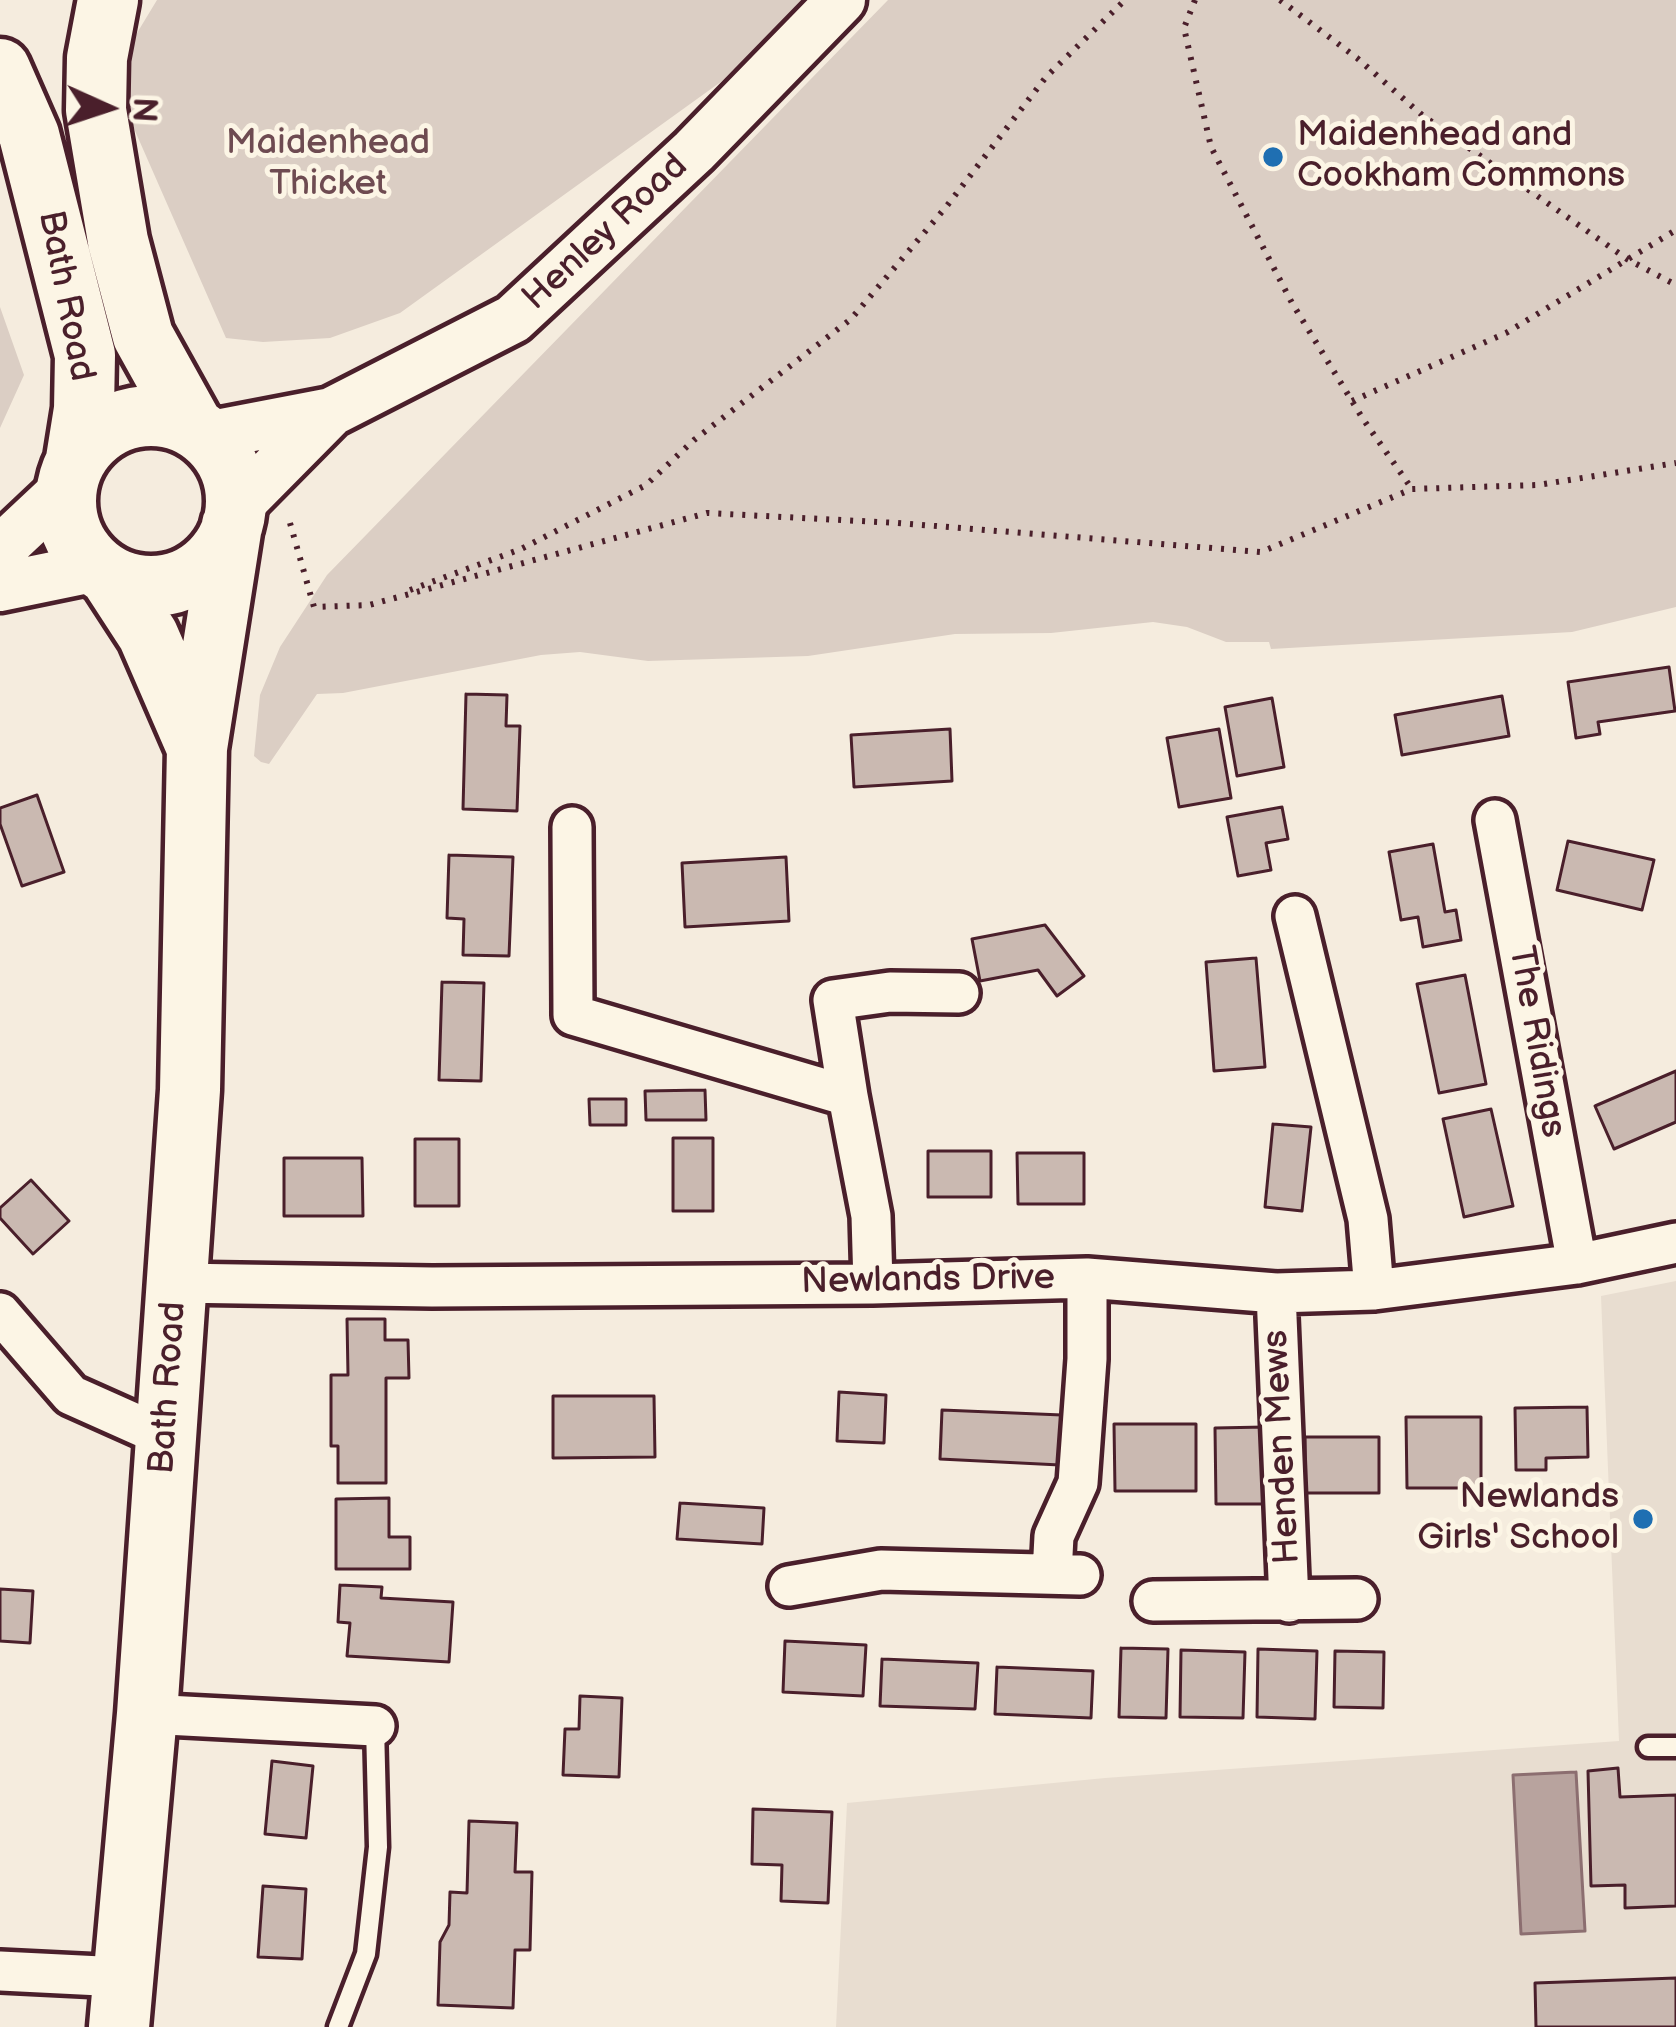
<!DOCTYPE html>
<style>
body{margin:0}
#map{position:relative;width:1676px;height:2027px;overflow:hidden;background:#f5ecde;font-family:"Balsamiq Sans",sans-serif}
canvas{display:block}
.north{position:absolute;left:48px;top:48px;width:120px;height:120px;-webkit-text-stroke:9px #fcf5e5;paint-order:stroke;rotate:93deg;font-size:33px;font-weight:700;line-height:48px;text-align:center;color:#4a1f2b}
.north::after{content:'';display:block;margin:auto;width:42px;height:54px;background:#4a1f2b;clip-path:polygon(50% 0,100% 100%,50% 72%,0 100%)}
</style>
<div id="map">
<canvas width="1676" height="2027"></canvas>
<div class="north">N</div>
</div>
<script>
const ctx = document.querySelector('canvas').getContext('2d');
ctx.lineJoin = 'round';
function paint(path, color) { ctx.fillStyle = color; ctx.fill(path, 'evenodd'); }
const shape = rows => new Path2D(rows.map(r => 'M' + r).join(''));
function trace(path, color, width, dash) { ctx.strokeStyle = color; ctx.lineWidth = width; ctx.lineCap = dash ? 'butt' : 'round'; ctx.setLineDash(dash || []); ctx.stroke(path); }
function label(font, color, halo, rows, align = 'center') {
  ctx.font = font + ' "Balsamiq Sans",sans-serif'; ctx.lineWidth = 10; ctx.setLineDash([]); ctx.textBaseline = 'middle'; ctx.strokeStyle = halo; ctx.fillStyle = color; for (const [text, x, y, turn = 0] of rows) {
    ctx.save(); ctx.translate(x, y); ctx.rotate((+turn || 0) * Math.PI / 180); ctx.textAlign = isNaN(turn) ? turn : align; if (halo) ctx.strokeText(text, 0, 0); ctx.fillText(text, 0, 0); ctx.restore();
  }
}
paint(shape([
 [1676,1281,1676,2027,836,2027,847,1803,1105,1778,1619,1741,1601,1296]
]), '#e8ddd0');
paint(shape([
 [157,0,803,0,722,81,400,313,330,338,263,342,226,338,114,83,114,71],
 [888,0,1676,0,1676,607,1572,632,1271,649,1269,642,1226,642,1187,627,1153,622,1051,633,955,634,808,656,648,661,580,652,541,655,343,693,317,694,269,764,261,762,254,756,260,695,280,647,327,575],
 [0,307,24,375,0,428]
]), '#dbcec4');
const water = shape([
 [1576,1772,1585,1931,1521,1934,1513,1775,1576,1772]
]);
paint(water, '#b8a39e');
trace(water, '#8c6e70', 3);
const building = shape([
 [1669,667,1675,711,1598,722,1600,734,1576,738,1568,682,1669,667],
 [466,694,507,695,506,726,520,726,517,811,463,809,466,694],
 [1502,696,1509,736,1402,755,1395,715,1502,696],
 [1272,698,1284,767,1237,776,1225,707,1272,698],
 [950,729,952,781,854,787,851,735,950,729],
 [1219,729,1231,798,1179,807,1167,738,1219,729],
 [37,795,64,872,22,886,0,824,0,808,37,795],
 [1282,807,1288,839,1266,843,1271,870,1238,876,1227,817,1282,807],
 [1568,841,1654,860,1642,910,1557,890,1568,841],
 [1433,844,1445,912,1456,910,1461,940,1423,947,1418,917,1401,920,1389,852,1433,844],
 [449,855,513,857,509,956,463,955,464,919,447,918,449,855],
 [786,857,789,921,685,927,682,863,786,857],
 [1045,925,1084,976,1057,996,1038,970,980,981,972,939,1045,925],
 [1256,958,1265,1067,1214,1071,1206,962,1256,958],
 [1465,975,1486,1084,1439,1093,1417,984,1465,975],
 [442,982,484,983,481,1081,439,1080,442,982],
 [1676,1071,1676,1122,1614,1149,1595,1106,1676,1071],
 [705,1090,706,1120,646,1120,645,1091,705,1090],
 [589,1099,626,1099,626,1125,590,1125,589,1099],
 [1491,1109,1513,1206,1464,1217,1443,1119,1491,1109],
 [1273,1124,1311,1127,1302,1211,1265,1207,1273,1124],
 [673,1138,713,1138,713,1211,673,1211,673,1138],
 [415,1139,459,1139,459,1206,415,1206,415,1139],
 [928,1151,991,1151,991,1197,928,1197,928,1151],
 [1017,1153,1084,1153,1084,1204,1018,1204,1017,1153],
 [284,1158,362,1158,363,1216,284,1216,284,1158],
 [31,1180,69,1221,33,1254,0,1218,0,1208,31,1180],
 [347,1319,385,1319,385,1340,408,1340,409,1378,386,1378,386,1483,338,1483,338,1446,331,1446,331,1375,348,1375,347,1319],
 [839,1392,886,1395,884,1443,837,1441,839,1392],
 [553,1396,654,1396,655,1457,553,1458,553,1396],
 [1587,1407,1588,1457,1546,1458,1546,1470,1516,1470,1515,1408,1587,1407],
 [942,1410,1062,1415,1060,1465,940,1459,942,1410],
 [1406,1417,1481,1417,1481,1488,1407,1488,1406,1417],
 [1114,1424,1196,1424,1196,1491,1115,1491,1114,1424],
 [1265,1427,1265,1504,1216,1504,1215,1428,1265,1427],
 [1305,1437,1379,1437,1379,1493,1305,1493,1305,1437],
 [389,1498,389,1537,410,1537,410,1569,336,1569,336,1499,389,1498],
 [680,1503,764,1508,762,1544,677,1539,680,1503],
 [340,1585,382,1587,381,1598,453,1602,449,1662,347,1656,350,1623,338,1622,340,1585],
 [0,1589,33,1591,30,1643,0,1641,0,1589],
 [785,1641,866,1645,863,1696,783,1692,785,1641],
 [1121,1648,1168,1649,1166,1718,1119,1717,1121,1648],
 [1258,1649,1317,1651,1315,1719,1257,1717,1258,1649],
 [1181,1650,1245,1652,1243,1718,1180,1717,1181,1650],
 [1335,1651,1384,1652,1383,1708,1334,1707,1335,1651],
 [882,1659,978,1663,975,1709,880,1706,882,1659],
 [997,1667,1093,1671,1091,1718,995,1714,997,1667],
 [580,1696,622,1698,619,1777,563,1775,565,1729,579,1729,580,1696],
 [272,1761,313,1766,306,1838,265,1834,272,1761],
 [1618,1768,1620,1797,1676,1795,1676,1906,1625,1908,1625,1885,1591,1886,1588,1771,1618,1768],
 [753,1809,832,1812,828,1903,781,1901,782,1865,752,1864,753,1809],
 [469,1821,517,1823,515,1872,532,1872,530,1950,515,1950,513,2008,438,2005,440,1942,449,1925,450,1892,467,1893,469,1821],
 [263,1886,306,1889,302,1959,258,1957,263,1886],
 [1676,1978,1676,2027,1536,2027,1535,1983,1676,1978]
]);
paint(building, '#cab9b1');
trace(building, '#4a1f2b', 3);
const service = shape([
 [1648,1747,1676,1747],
 [338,2027,366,1954,378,1847,375,1726]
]);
const minor = shape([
 [1495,820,1577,1264],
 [572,827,573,1015,848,1096,871,1216,873,1284],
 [1295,916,1368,1219,1374,1290],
 [848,1096,833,1000,890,992,959,993],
 [176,1283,432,1287,873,1284,1087,1278,1276,1293,1374,1290,1577,1264,1676,1243],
 [1276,1293,1289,1602],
 [0,1313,71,1395,165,1437],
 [1052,1574,1054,1536,1078,1483,1087,1359,1087,1278],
 [789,1586,881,1570,1080,1575],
 [1153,1601,1357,1599],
 [147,1714,375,1726],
 [0,1971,121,1977]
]);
const tertiary = shape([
 [206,436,331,412,513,319,694,151,841,0],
 [235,509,331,412],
 [0,550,66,488],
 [0,587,97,567]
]);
const primary = shape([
 [108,0,97,58,96,110,118,241,143,336,193,426],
 [0,69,29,135,85,355,84,409,76,459],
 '66 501a85 85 0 1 1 170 0a85 85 0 1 1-170 0Z',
 [109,575,148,635,197,748],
 [119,2027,147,1714,190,1090,197,748,232,525]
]);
trace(service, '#4a1f2b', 27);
trace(minor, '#4a1f2b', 48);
trace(tertiary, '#4a1f2b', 57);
trace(primary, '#4a1f2b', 69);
trace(shape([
 [1195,0,1184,28,1211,147,1292,303,1363,419,1412,489],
 [1280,0,1357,58,1422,115,1627,259,1676,285],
 [1352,401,1506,333,1676,230],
 [290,523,314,607,369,605,707,513,898,523,1261,552,1412,489,1538,485,1676,463],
 [410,590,521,549,646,485,694,440,851,319,946,207,1046,77,1125,0]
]), '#4a1f2b', 6, [3, 9]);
trace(service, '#fcf5e5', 18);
trace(minor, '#fcf5e5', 39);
trace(tertiary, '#fcf5e5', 48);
trace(primary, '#fcf5e5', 60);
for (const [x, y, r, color] of [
 [1273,157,12,"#1f6fb2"],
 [1643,1519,12,"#1f6fb2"]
]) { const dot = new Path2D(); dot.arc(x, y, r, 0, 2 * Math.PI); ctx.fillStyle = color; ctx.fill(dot); trace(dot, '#fcf5e5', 4.5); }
label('36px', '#4a1f2b', '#fcf5e5', [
 ["Maidenhead and",1297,136],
 ["Cookham Commons",1297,177],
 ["Newlands",1619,1498,"right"],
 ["Girls' School",1619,1539,"right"]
], 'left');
label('36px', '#6e4b51', '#fcf5e5', [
 ["Maidenhead",328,144],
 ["Thicket",328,185]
]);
label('36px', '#4a1f2b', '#fcf5e5', [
 ["Henley Road",606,233,-43],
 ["Bath Road",65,296,79],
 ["The Ridings",1536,1042,80],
 ["Newlands Drive",928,1281,-1],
 ["Bath Road",169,1388,-86],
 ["Henden Mews",1283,1447,-93]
]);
</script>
